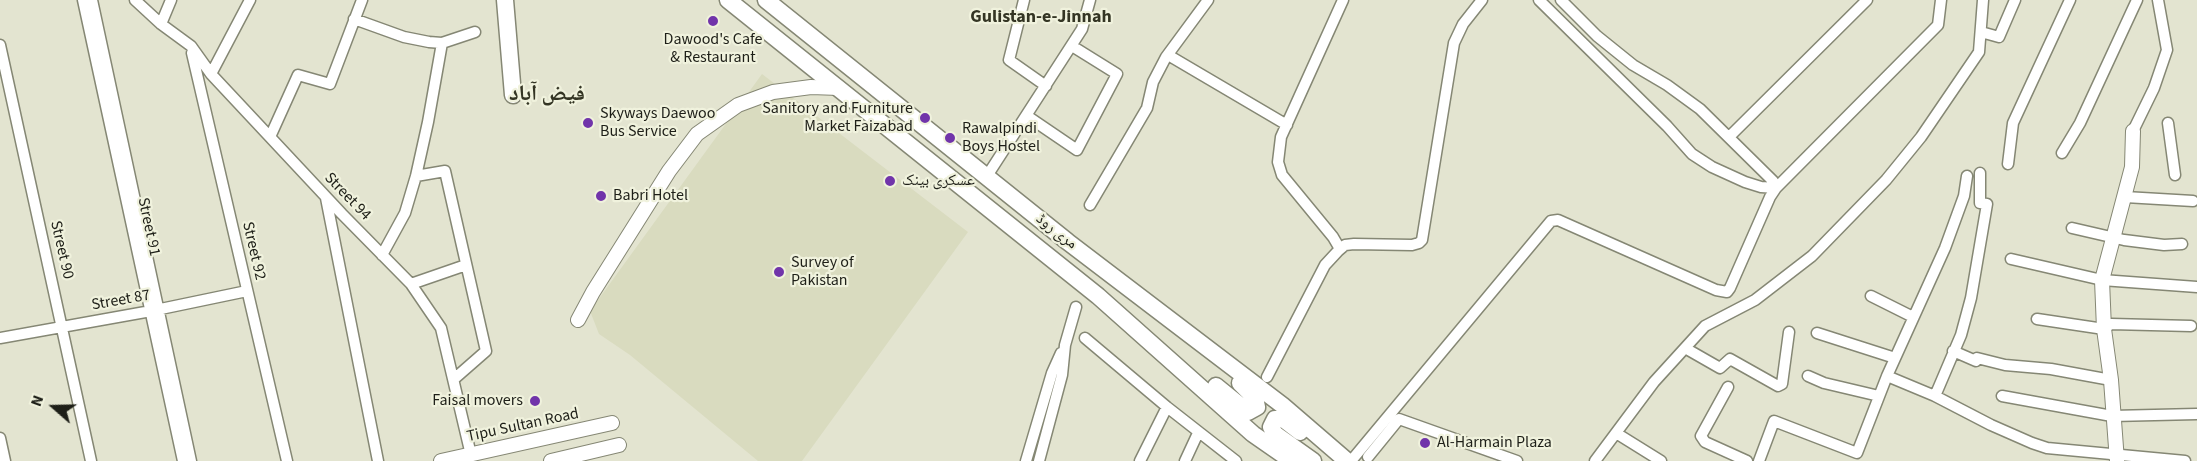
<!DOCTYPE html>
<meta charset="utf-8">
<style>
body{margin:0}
#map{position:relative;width:2197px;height:461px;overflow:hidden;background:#e3e4d0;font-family:"Source Sans 3",sans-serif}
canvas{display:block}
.north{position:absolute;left:24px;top:377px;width:60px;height:60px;-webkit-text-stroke:4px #f0f2dd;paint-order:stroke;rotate:290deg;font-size:16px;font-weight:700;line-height:24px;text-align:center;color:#1e1f18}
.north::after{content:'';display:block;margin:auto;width:21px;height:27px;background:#1e1f18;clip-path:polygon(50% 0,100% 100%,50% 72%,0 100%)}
</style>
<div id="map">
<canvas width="2197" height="461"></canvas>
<div class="north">N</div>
</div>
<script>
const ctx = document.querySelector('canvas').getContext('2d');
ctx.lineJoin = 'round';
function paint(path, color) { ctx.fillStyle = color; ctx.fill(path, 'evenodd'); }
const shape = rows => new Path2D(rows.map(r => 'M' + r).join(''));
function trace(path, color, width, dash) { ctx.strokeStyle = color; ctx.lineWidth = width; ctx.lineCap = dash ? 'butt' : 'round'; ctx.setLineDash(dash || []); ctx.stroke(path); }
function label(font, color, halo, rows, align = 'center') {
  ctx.font = font + ' "Source Sans 3","Noto Naskh Arabic",sans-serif'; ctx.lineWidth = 4.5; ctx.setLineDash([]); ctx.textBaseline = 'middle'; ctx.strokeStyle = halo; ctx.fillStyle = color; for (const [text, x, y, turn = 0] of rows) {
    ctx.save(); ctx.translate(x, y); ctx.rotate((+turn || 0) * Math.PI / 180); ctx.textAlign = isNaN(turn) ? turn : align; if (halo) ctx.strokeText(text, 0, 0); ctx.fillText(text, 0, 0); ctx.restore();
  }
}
paint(shape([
 [762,74,968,232,802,461,758,461,630,355,599,334,590,311]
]), '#d9dbbf');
const minor = shape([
 [83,0,183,461],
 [92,0,191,461],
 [135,0,161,24,191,46,211,74,342,214,411,284,441,328,471,455],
 [1024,0,1009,60,1046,86],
 [1539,0,1667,126,1692,154,1712,167,1745,182,1761,187,1776,188],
 [1561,0,1597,36,1633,65,1667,85,1700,109,1773,181,1776,188],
 [354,19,404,37,429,42,442,43,475,32],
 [161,24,171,0],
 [1981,32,1999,37,2015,0],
 [0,45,91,461],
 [192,53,287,461],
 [1168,55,1287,125],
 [211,74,250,0],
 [1027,116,1077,150,1117,74,1072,46],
 [2168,123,2175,175],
 [2133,131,2154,88,2167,50,2158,0],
 [270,137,298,75,330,84,362,0],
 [1729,137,1867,0],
 [2062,153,2080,123,2137,0],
 [2008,164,2013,123,2070,0],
 [1980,173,1980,203,1987,204,1971,298,1961,335,1935,396,1991,425,2032,443,2047,448,2185,461],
 [416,176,445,171,486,351,454,379],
 [987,176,1082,29,1090,0],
 [2125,197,2193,201],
 [326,198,378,461],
 [1090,205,1147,108,1153,82,1166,57,1208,0],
 [2072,228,2124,240,2164,245,2182,244],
 [1340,249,1333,237,1282,175,1278,162,1281,137,1343,0],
 [382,255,405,213,416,176,428,122,442,43],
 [2011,259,2102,280,2197,287],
 [411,284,466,265],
 [1871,296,1913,317],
 [2037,319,2104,329,2111,324,2191,326],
 [1817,333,1895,358],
 [0,338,151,311,247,291],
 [1085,338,1167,407,1236,461],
 [1685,348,1720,368,1730,359,1778,386,1782,384,1789,332],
 [1953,351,1976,361,1977,358,2005,365,2051,369,2111,380],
 [1808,376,1824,383,1879,396],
 [1887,376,1935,396],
 [1267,377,1325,265,1338,251,1345,245,1354,244,1412,245,1419,243,1422,240,1454,43,1463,24,1482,0],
 [1728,387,1701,436,1705,442,1747,461],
 [2002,396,2112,416,2197,414],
 [1616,433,1661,461],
 [0,438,5,461],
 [1368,457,1399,419,1517,461],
 [1026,461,1052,373,1061,353],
 [1039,461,1062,375,1065,345,1076,307],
 [1140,461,1167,407],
 [1185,461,1198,433],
 [1351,461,1551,221,1558,220,1716,290,1727,292,1730,288,1770,197,1776,188,1938,25,1941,0],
 [1595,461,1654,382,1705,326,1755,300,1812,256,1886,180,1921,137,1979,52,1983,0],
 [1759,461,1774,421,1857,453,1887,376,1945,248,1964,196,1967,176]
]);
const tertiary = shape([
 [578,320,593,292,669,171,697,134,738,105,773,92,811,87,839,88],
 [441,461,612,423],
 [551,461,619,445],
 [2117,461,2111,380,2104,329,2102,280,2132,167,2133,131]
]);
const primary = shape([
 [728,0,1098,296,1253,434,1292,461],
 [766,0,1068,242,1282,405,1347,461],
 [1216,386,1248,412,1257,407,1255,398,1240,383],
 [1300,432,1283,419,1275,419,1271,427,1275,434,1313,461]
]);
const trunk = shape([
 [505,0,513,95]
]);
trace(minor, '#858774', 13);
trace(tertiary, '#858774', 16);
trace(primary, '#858774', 19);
trace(trunk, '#858774', 19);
trace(minor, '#fff', 10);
trace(tertiary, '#fff', 14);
trace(primary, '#fff', 16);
trace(trunk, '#fff', 16);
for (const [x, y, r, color] of [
 [713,21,6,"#7134aa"],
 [925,118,6,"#7134aa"],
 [588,123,6,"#7134aa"],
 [950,138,6,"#7134aa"],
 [890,181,6,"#7134aa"],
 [601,196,6,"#7134aa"],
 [779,272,6,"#7134aa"],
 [535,401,6,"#7134aa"],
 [1425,443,6,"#7134aa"]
]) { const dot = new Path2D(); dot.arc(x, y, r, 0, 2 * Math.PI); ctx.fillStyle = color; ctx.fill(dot); trace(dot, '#f0f2dd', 2); }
label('16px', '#1e1f18', '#f0f2dd', [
 ["Dawood's Cafe",713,40,"center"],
 ["& Restaurant",713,58,"center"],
 ["Sanitory and Furniture",913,109,"right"],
 ["Market Faizabad",913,127,"right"],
 ["Skyways Daewoo",600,114],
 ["Bus Service",600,132],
 ["Rawalpindi",962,129],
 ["Boys Hostel",962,147],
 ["عسکری بینک",902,181],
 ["Babri Hotel",613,196],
 ["Survey of",791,263],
 ["Pakistan",791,281],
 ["Faisal movers",523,401,"right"],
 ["Al-Harmain Plaza",1437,443]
], 'left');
label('16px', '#1e1f18', '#f0f2dd', [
 ["Street 94",347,197,46],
 ["Street 91",148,227,78],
 ["مری روڈ",1056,232,38],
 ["Street 90",61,250,77],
 ["Street 92",253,251,77],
 ["Street 87",121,301,-10],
 ["Tipu Sultan Road",523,426,-12]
]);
label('bold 18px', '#343524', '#f0f2dd', [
 ["Gulistan-e-Jinnah",1041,18]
]);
label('bold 22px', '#343524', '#f0f2dd', [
 ["فیض آباد",547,95]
]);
</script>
